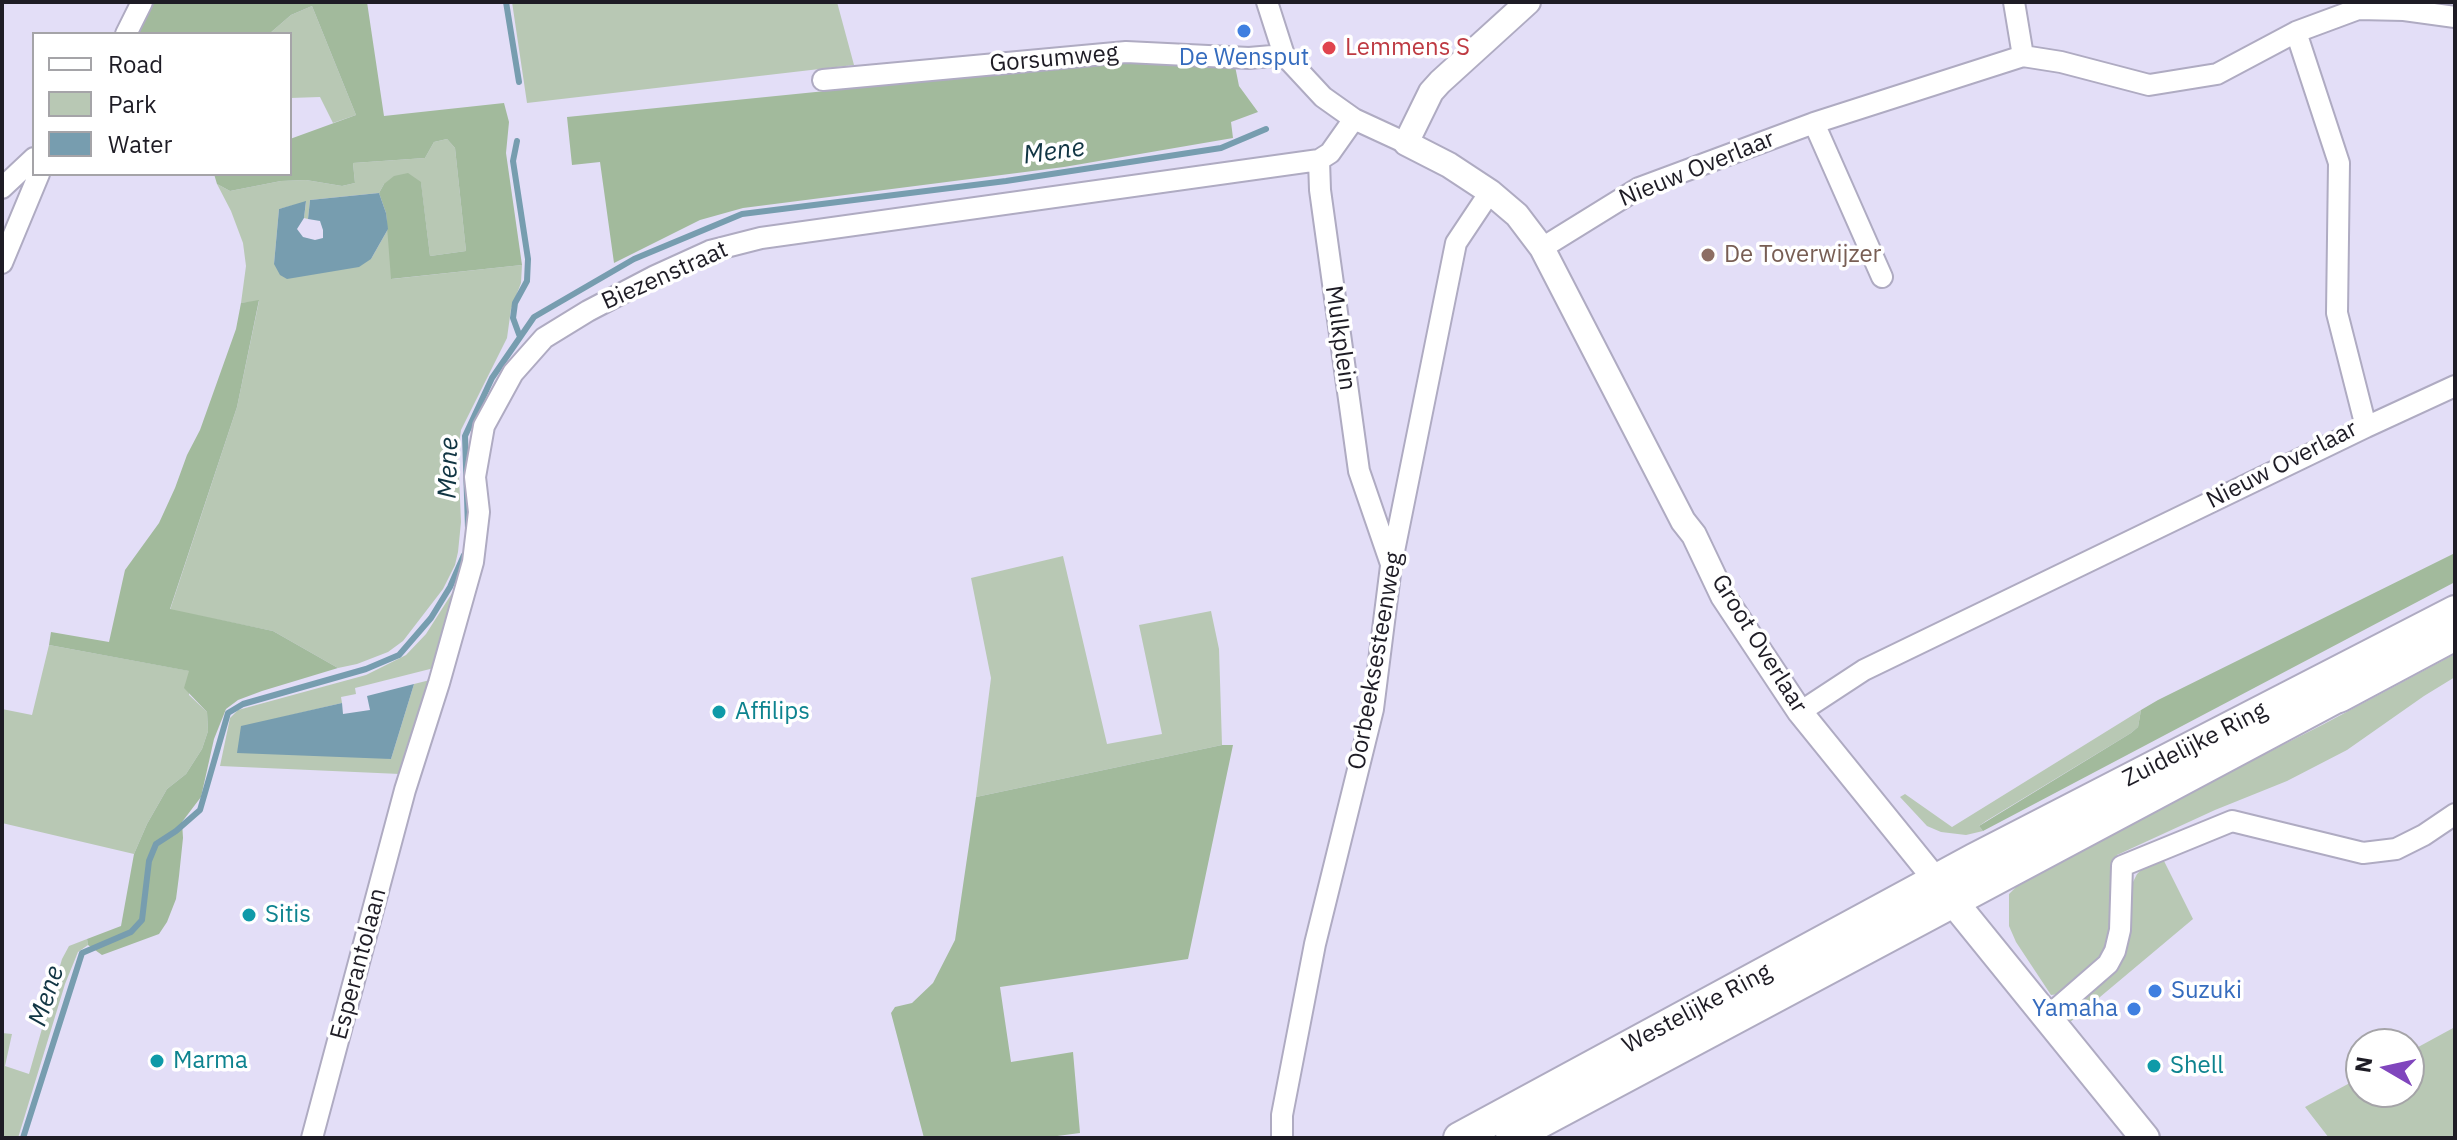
<!DOCTYPE html>
<style>
body{margin:0}
#map{position:relative;width:2457px;height:1140px;overflow:hidden;background:#e3def7;font-family:"IBM Plex Sans",sans-serif}
canvas{display:block}
.frame{position:absolute;inset:0;border:4px solid #1e1c25;pointer-events:none}
.legend{position:absolute;left:32px;top:32px;width:260px;height:144px;box-sizing:border-box;background:#fff;border:2px solid #a5a4a8;margin:0;padding:10px 14px;list-style:none;font-size:24px;color:#1e1c25}
.legend li{display:flex;align-items:center;gap:16px;height:40px}
.legend b{width:40px;border:2px solid #a5a4a8}
.north{position:absolute;left:2345px;top:1028px;width:80px;height:80px;box-sizing:border-box;background:#fff;border:2px solid #a5a4a8;border-radius:50%;rotate:279deg;font-size:22px;font-weight:700;line-height:32px;text-align:center;color:#1e1c25}
.north::after{content:'';display:block;margin:auto;width:28px;height:36px;background:#8046bd;clip-path:polygon(50% 0,100% 100%,50% 72%,0 100%)}
</style>
<div id="map">
<canvas width="2457" height="1140"></canvas>
<div class="frame"></div>
<ul class="legend">
<li><b style="height:10px;background:#fff"></b>Road</li>
<li><b style="height:22px;background:#b8c8b4"></b>Park</li>
<li><b style="height:22px;background:#779daf"></b>Water</li>
</ul>
<div class="north">N</div>
</div>
<script>
const ctx = document.querySelector('canvas').getContext('2d');
ctx.lineJoin = 'round';
function paint(path, color) { ctx.fillStyle = color; ctx.fill(path, 'evenodd'); }
const shape = rows => new Path2D(rows.map(r => 'M' + r).join(''));
function trace(path, color, width, dash) { ctx.strokeStyle = color; ctx.lineWidth = width; ctx.lineCap = dash ? 'butt' : 'round'; ctx.setLineDash(dash || []); ctx.stroke(path); }
function label(font, color, halo, rows, align = 'center') {
  ctx.font = font + ' "IBM Plex Sans",sans-serif'; ctx.lineWidth = 7; ctx.setLineDash([]); ctx.textBaseline = 'middle'; ctx.strokeStyle = halo; ctx.fillStyle = color; for (const [text, x, y, turn = 0] of rows) {
    ctx.save(); ctx.translate(x, y); ctx.rotate((+turn || 0) * Math.PI / 180); ctx.textAlign = isNaN(turn) ? turn : align; if (halo) ctx.strokeText(text, 0, 0); ctx.fillText(text, 0, 0); ctx.restore();
  }
}
paint(shape([
 [512,2,740,4,837,2,854,65,527,103],
 [312,6,356,115,333,123,320,97,290,98,290,34,269,34,291,15],
 [447,139,455,148,466,251,430,256,421,183,384,184,379,193,310,200,308,219,304,218,306,202,279,209,274,264,371,259,388,229,392,279,522,265,521,283,511,309,507,338,461,430,458,451,461,522,458,552,455,565,443,589,403,641,388,652,357,664,338,668,273,631,170,610,237,407,259,301,241,303,246,266,243,243,231,211,217,184,230,191,281,181,306,180,342,186,355,183,353,163,425,158,434,142],
 [1063,556,1107,744,1162,734,1139,625,1211,611,1219,649,1222,745,976,797,991,678,971,578],
 [461,579,434,668,355,688,356,694,341,697,342,703,241,727,391,759,414,684,430,680,400,774,220,766,230,718,238,710,366,675,406,655,426,634],
 [49,645,190,671,189,695,207,712,208,731,202,749,186,774,167,789,147,824,134,854,2,823,2,709,32,715],
 [2455,654,2455,677,2424,696,2347,750,2287,781,2215,810,2117,855,2112,925,2108,949,2097,964,2060,994,2051,995,2016,942,2009,926,2009,894,2016,887,2013,882,2324,724],
 [2141,710,2138,727,2131,733,1986,821,1979,826,1983,831,1966,835,1941,832,1927,826,1900,797,1905,794,1952,827],
 [2163,859,2193,919,2069,1023,2065,1017,2064,1010,2116,965,2131,886,2137,874,2146,865],
 [87,939,88,945,78,952,65,984,18,1138,2,1138,2,1033,12,1034,5,1066,29,1074,62,959,69,946],
 [2455,1027,2455,1138,2329,1138,2305,1107,2361,1077,2361,1092,2409,1092,2409,1052]
]), '#b8c8b4');
paint(shape([
 [148,2,367,2,384,116,504,103,509,122,506,153,522,265,391,279,386,213,379,193,384,184,394,176,408,173,421,182,430,256,466,251,455,148,447,139,434,142,425,158,353,163,355,183,342,186,306,180,281,181,230,191,217,184,214,174,290,174,290,139,356,115,312,6,291,15,269,34,133,34],
 [1134,60,1234,61,1239,86,1258,112,1231,122,1233,138,1064,167,743,208,700,220,614,263,600,162,572,165,567,117],
 [259,300,237,407,170,609,273,631,338,668,262,691,238,700,226,709,214,739,201,797,182,822,183,838,179,876,176,899,167,922,159,934,102,955,88,945,87,939,121,926,134,854,147,824,167,789,186,774,202,749,208,731,207,712,184,688,189,671,49,645,51,632,109,642,125,570,159,523,175,488,187,455,200,430,236,329,241,303],
 [2455,553,2455,582,1983,831,1979,826,2131,733,2138,727,2141,710,2158,700],
 [1222,745,1233,745,1188,959,1000,987,1011,1062,1073,1052,1080,1133,1042,1138,924,1138,891,1013,895,1007,912,1003,933,983,955,940,976,797]
]), '#a2ba9c');
paint(shape([
 [379,193,386,213,388,229,371,259,359,267,287,279,280,275,274,264,279,209,306,201,304,218,297,229,303,237,315,240,323,238,323,230,320,221,308,219,310,200],
 [414,684,391,759,237,753,241,726,342,703,343,714,370,710,367,696]
]), '#779daf');
trace(shape([
 [506,2,519,82],
 [517,141,513,161,528,259,527,281,515,303,513,318,520,337],
 [468,528,465,436,492,378,534,317,634,259,742,214,1006,181,1169,156,1221,148,1266,129],
 [23,1138,82,953,131,932,142,920,149,861,156,844,176,831,200,810,228,713,243,704,366,669,399,655,431,618,450,587,464,555]
]), '#779daf', 6);
const minor = shape([
 [1267,2,1284,55,1323,97,1354,119,1406,143],
 [2014,2,2023,56],
 [2296,32,2358,9,2404,10,2455,17],
 [126,34,142,2],
 [823,80,1126,52,1249,58,1284,55],
 [1814,123,1882,277],
 [1319,160,1320,190,1359,471,1391,564],
 [2,188,34,158],
 [1542,248,1639,188,1814,123,2023,56,2061,62,2149,85,2217,74,2296,32,2339,163,2337,313,2366,427,1864,670,1800,712],
 [2,263,39,174],
 [2366,427,2455,386],
 [2047,1017,2108,964,2115,951,2120,930,2122,866,2232,821,2363,853,2396,849,2424,835,2455,814],
 [312,1138,405,790,439,683,473,562,479,512,475,477,484,426,513,373,544,338,588,311,655,276,710,251,761,238,1319,160,1330,153,1354,119],
 [1282,1138,1282,1115,1315,944,1373,709,1391,566,1456,243,1490,192]
]);
const tertiary = shape([
 [1528,2,1440,82,1431,92,1406,143,1449,165,1490,192,1517,215,1542,248,1683,521,1694,535,1723,596,1800,712,1936,880]
]);
const secondary = shape([
 [1939,884,2145,1138]
]);
const primary = shape([
 [1459,1138,1974,859,2455,611],
 [1511,1138,2339,696]
]);
const trunk = shape([
 [2339,696,2455,634]
]);
trace(minor, '#afabc2', 24);
trace(tertiary, '#afabc2', 28);
trace(secondary, '#afabc2', 32);
trace(primary, '#afabc2', 34);
trace(trunk, '#afabc2', 36);
trace(minor, '#fff', 20);
trace(tertiary, '#fff', 24);
trace(secondary, '#fff', 28);
trace(primary, '#fff', 30);
trace(trunk, '#fff', 32);
for (const [x, y, r, color] of [
 [1244,31,8,"#3f7fe0"],
 [1329,48,8,"#e0444e"],
 [1708,255,8,"#8d6e63"],
 [719,712,8,"#0f9aa8"],
 [249,915,8,"#0f9aa8"],
 [2155,991,8,"#3f7fe0"],
 [2134,1009,8,"#3f7fe0"],
 [157,1061,8,"#0f9aa8"],
 [2154,1066,8,"#0f9aa8"]
]) { const dot = new Path2D(); dot.arc(x, y, r, 0, 2 * Math.PI); ctx.fillStyle = color; ctx.fill(dot); trace(dot, '#fff', 3); }
label('24px', '#be3a42', '#fff', [
 ["Lemmens S",1345,48]
], 'left');
label('24px', '#366cbe', '#fff', [
 ["De Wensput",1244,58],
 ["Suzuki",2171,991,"left"],
 ["Yamaha",2118,1009,"right"]
]);
label('24px', '#1e1c25', '#fff', [
 ["Gorsumweg",1054,59,-5],
 ["Nieuw Overlaar",1697,169,-22],
 ["Biezenstraat",665,276,-24],
 ["Mulkplein",1340,338,82],
 ["Nieuw Overlaar",2282,465,-27],
 ["Groot Overlaar",1759,644,58],
 ["Oorbeeksesteenweg",1376,661,-80],
 ["Zuidelijke Ring",2195,745,-27],
 ["Esperantolaan",359,964,-75],
 ["Westelijke Ring",1697,1009,-28]
]);
label('24px', '#785e54', '#fff', [
 ["De Toverwijzer",1724,255]
], 'left');
label('24px', '#0d838f', '#fff', [
 ["Affilips",735,712],
 ["Sitis",265,915],
 ["Marma",173,1061],
 ["Shell",2170,1066]
], 'left');
label('italic 26px', '#113543', '#fff', [
 ["Mene",1054,152,-8],
 ["Mene",449,468,-88],
 ["Mene",47,996,-72]
]);
</script>
